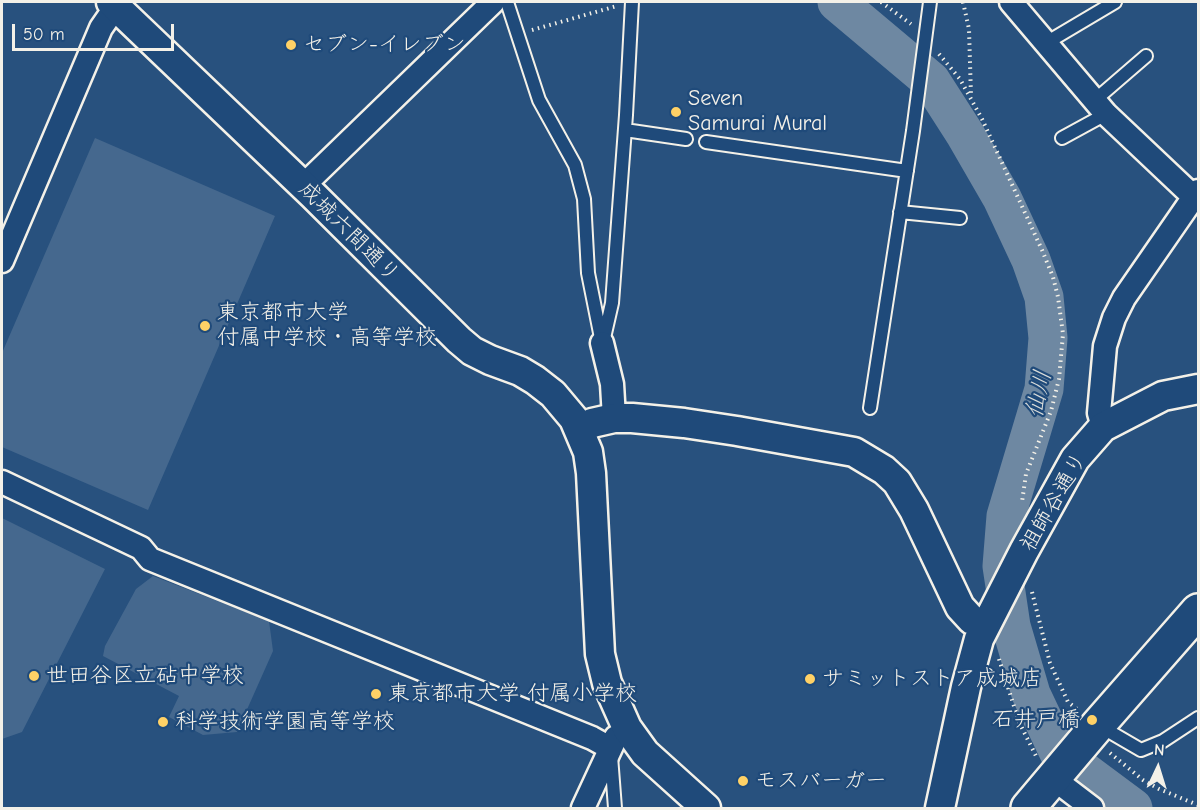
<!DOCTYPE html>
<meta charset="utf-8">
<style>
body{margin:0}
#map{position:relative;width:1200px;height:810px;overflow:hidden;background:#28517e;font-family:"Comic Neue",sans-serif}
canvas{display:block}
.frame{position:absolute;inset:0;border:3px solid #f4f1e8;pointer-events:none}
.north{position:absolute;left:1128px;top:738px;width:60px;height:60px;-webkit-text-stroke:4px #1f4a7a;paint-order:stroke;rotate:4deg;font-size:16px;font-weight:700;line-height:24px;text-align:center;color:#f4f1e8}
.north::after{content:'';display:block;margin:auto;width:21px;height:27px;background:#f4f1e8;clip-path:polygon(50% 0,100% 100%,50% 72%,0 100%)}
.scale{position:absolute;left:12px;top:24px;width:162px;height:27px;box-sizing:border-box;border:3px solid #f4f1e8;border-top:0;padding-left:8px;font-size:18px;line-height:21px;white-space:nowrap;color:#f4f1e8;-webkit-text-stroke:4px #1f4a7a;paint-order:stroke}
</style>
<div id="map">
<canvas width="1200" height="810"></canvas>
<div class="frame"></div>
<div class="north">N</div>
<div class="scale">50 m</div>
</div>
<script>
const ctx = document.querySelector('canvas').getContext('2d');
ctx.lineJoin = 'round';
function paint(path, color) { ctx.fillStyle = color; ctx.fill(path, 'evenodd'); }
const shape = rows => new Path2D(rows.map(r => 'M' + r).join(''));
function trace(path, color, width, dash) { ctx.strokeStyle = color; ctx.lineWidth = width; ctx.lineCap = dash ? 'butt' : 'round'; ctx.setLineDash(dash || []); ctx.stroke(path); }
function label(font, color, halo, rows, align = 'center') {
  ctx.font = font + ' "Comic Neue","Klee One",sans-serif'; ctx.lineWidth = 4.5; ctx.setLineDash([]); ctx.textBaseline = 'middle'; ctx.strokeStyle = halo; ctx.fillStyle = color; for (const [text, x, y, turn = 0] of rows) {
    ctx.save(); ctx.translate(x, y); ctx.rotate((+turn || 0) * Math.PI / 180); ctx.textAlign = isNaN(turn) ? turn : align; if (halo) ctx.strokeText(text, 0, 0); ctx.fillText(text, 0, 0); ctx.restore();
  }
}
paint(shape([
 [95,138,275,216,148,510,2,447,2,353],
 [2,518,105,569,22,732,2,739],
 [153,576,269,621,273,651,237,732,203,735,169,717,179,696,103,656,105,646,136,589]
]), '#45688e');
trace(shape([
 [837,2,931,81,965,134,1002,198,1031,260,1044,297,1048,338,1044,389,1006,516,1002,566,1011,626,1031,694,1059,753,1133,808]
]), '#6e88a2', 39);
const service = shape([
 [507,2,539,100,575,165,584,199,588,273,602,343],
 [1046,43,1115,2],
 [1095,100,1146,56],
 [625,130,686,139],
 [1062,138,1106,114],
 [706,142,907,171],
 [900,212,960,218],
 [604,338,612,303,626,115,632,2],
 [870,408,913,131,930,2],
 [1098,725,1141,750,1163,741,1198,718],
 [611,756,615,808]
]);
const minor = shape([
 [1011,2,1106,114,1198,201],
 [303,186,493,2],
 [2,261,101,28,119,2],
 [602,343,612,384,614,418],
 [1103,427,1099,413,1105,346,1114,318,1124,298,1198,191],
 [2,482,141,548,150,559,592,738,610,748],
 [1054,779,1092,808],
 [583,808,616,737]
]);
const tertiary = shape([
 [111,2,313,195,459,340,472,351,490,360,520,371,535,380,553,394,574,419,588,452,591,473,600,654,607,683,627,728,645,753,706,808],
 [580,431,592,423,614,418,632,418,684,423,737,431,854,452,884,470,897,482,914,510,960,607,972,620,986,624],
 [940,808,966,687,979,639,1024,551,1075,459,1103,427,1163,396,1198,389]
]);
const secondary = shape([
 [1028,808,1098,725,1198,611]
]);
trace(service, '#f4f1e8', 16);
trace(minor, '#f4f1e8', 27);
trace(tertiary, '#f4f1e8', 33);
trace(secondary, '#f4f1e8', 38);
trace(shape([
 [881,2,911,24],
 [963,2,969,29,971,96],
 [532,30,617,6],
 [939,54,960,79,982,119,1042,250,1053,277,1058,297,1063,334,1059,379,1051,411,1026,474,1022,502],
 [1032,592,1050,663,1068,702,1077,709],
 [999,659,1019,722,1037,758],
 [1110,753,1143,780,1159,789,1198,805]
]), '#f4f1e8', 4, [1.5, 4.5]);
trace(service, '#1f4a7a', 12);
trace(minor, '#1f4a7a', 22);
trace(tertiary, '#1f4a7a', 28);
trace(secondary, '#1f4a7a', 33);
for (const [x, y, r, color] of [
 [291,45,6,"#ffd166"],
 [676,112,6,"#ffd166"],
 [205,326,6,"#ffd166"],
 [34,676,6,"#ffd166"],
 [810,679,6,"#ffd166"],
 [376,694,6,"#ffd166"],
 [1092,720,6,"#ffd166"],
 [163,722,6,"#ffd166"],
 [743,781,6,"#ffd166"]
]) { const dot = new Path2D(); dot.arc(x, y, r, 0, 2 * Math.PI); ctx.fillStyle = color; ctx.fill(dot); trace(dot, '#1f4a7a', 2); }
label('22px', '#f4f1e8', '#1f4a7a', [
 ["セブン-イレブン",303,45],
 ["Seven",688,99],
 ["Samurai Mural",688,124],
 ["東京都市大学",217,313],
 ["付属中学校・高等学校",217,338],
 ["世田谷区立砧中学校",46,676],
 ["サミットストア成城店",822,679],
 ["東京都市大学 付属小学校",388,694],
 ["石井戸橋",1080,720,"right"],
 ["科学技術学園高等学校",175,722],
 ["モスバーガー",755,781]
], 'left');
label('22px', '#f4f1e8', '#1f4a7a', [
 ["成城六間通り",349,232,45],
 ["祖師谷通り",1054,502,-60]
]);
label('italic 24px', '#d9dcda', '#1f4a7a', [
 ["仙川",1039,394,-78]
]);
</script>
